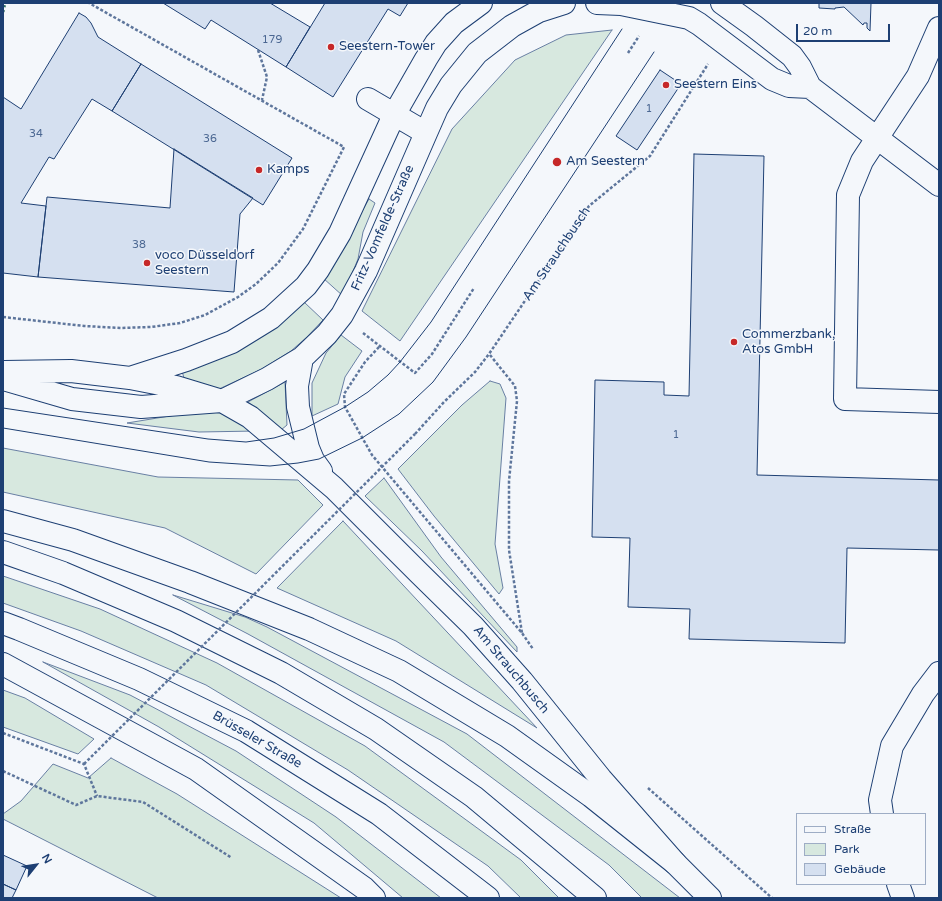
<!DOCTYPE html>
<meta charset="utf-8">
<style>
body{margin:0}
#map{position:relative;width:942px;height:901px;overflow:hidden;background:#f4f7fb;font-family:"Varela Round",sans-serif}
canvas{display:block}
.frame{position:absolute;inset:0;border:4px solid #1d3f73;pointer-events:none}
.legend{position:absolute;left:796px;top:813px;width:130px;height:72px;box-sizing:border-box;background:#f4f7fb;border:1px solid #9eadc5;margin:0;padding:5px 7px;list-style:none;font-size:12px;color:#1d3f73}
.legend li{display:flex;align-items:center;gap:8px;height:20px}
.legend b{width:20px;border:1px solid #9eadc5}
.north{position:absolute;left:16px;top:845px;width:40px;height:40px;-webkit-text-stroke:3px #f4f7fb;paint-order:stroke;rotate:60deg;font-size:11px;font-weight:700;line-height:16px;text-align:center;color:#1d3f73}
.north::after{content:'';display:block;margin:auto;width:14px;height:18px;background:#1d3f73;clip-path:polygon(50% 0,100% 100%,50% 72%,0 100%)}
.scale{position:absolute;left:796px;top:24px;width:94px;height:18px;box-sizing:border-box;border:2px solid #1d3f73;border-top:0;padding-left:5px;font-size:12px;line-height:14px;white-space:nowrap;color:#1d3f73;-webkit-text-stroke:3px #f4f7fb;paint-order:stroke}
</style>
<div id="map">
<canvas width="942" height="901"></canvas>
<div class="frame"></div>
<ul class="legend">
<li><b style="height:5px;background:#f4f7fb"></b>Straße</li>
<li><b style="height:11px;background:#d7e8df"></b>Park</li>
<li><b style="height:11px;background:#d5e0f0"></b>Gebäude</li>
</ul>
<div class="north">N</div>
<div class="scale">20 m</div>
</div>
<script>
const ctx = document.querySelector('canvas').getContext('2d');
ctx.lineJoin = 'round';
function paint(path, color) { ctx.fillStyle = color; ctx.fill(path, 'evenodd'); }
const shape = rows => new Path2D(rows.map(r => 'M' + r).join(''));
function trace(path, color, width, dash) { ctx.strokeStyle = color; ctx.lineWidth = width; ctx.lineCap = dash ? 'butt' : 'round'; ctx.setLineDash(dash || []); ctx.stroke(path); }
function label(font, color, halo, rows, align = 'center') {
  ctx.font = font + ' "Varela Round",sans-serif'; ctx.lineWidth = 3; ctx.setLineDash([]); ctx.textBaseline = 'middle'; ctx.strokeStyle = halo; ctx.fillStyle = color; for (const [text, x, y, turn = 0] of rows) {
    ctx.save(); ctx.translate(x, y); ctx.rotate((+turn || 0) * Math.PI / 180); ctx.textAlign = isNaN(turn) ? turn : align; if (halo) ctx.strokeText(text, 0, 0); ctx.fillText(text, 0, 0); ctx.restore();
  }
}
const green = shape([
 [612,30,400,341,362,311,452,129,515,60,566,35,612,30],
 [369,199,375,203,363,232,358,259,343,296,323,278,369,199],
 [304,302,323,320,307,337,291,351,262,369,219,389,184,378,182,371,226,356,278,325,304,302],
 [341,335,362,351,345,377,338,404,312,416,312,383,326,353,341,335],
 [490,381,500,384,506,398,495,544,503,588,499,594,434,516,398,469,462,405,490,381],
 [285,382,287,425,281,430,248,402,285,382],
 [212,409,257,431,199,432,127,423,212,409],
 [3,448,158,477,298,480,323,505,256,574,165,528,3,492,3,448],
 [384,478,441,557,517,647,517,652,422,551,365,496,384,478],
 [343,521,537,728,396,641,277,588,343,521],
 [3,576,100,609,217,663,365,746,521,860,559,898,521,898,488,866,348,770,206,685,81,631,3,603,3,576],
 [173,595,245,617,267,627,467,734,680,898,642,898,609,865,444,742,248,634,173,595],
 [43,662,130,695,236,751,336,817,441,898,403,898,314,823,159,727,43,662],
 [3,690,25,698,94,739,78,754,3,727,3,690],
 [111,758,177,794,341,898,158,898,3,819,3,814,21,801,53,764,88,778,111,758]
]);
paint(green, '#d7e8df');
trace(green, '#687fa3', 1);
const building = shape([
 [163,3,270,3,310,27,286,67,211,20,205,29,163,3],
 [325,3,408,3,400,16,388,9,333,97,286,67,325,3],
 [819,3,871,3,870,31,867,28,867,23,864,23,863,25,844,7,835,8,835,9,819,8,819,3],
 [79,13,86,17,91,23,98,37,141,64,112,111,92,99,54,159,49,157,21,203,46,206,38,277,3,273,3,97,21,109,79,13],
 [141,64,292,158,263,205,112,111,141,64],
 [660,70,681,84,637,150,616,136,660,70],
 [174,149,253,198,240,214,234,292,38,277,47,197,170,208,174,149],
 [694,154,764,156,757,475,939,480,939,550,847,548,845,643,689,639,690,609,628,607,630,538,592,537,595,380,664,382,664,395,689,396,694,154],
 [3,855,27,866,16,890,3,884,3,855],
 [3,884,16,890,12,898,3,898,3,884]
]);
paint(building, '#d5e0f0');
trace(building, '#1d3f73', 1);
const minor = shape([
 [597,3,621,4,689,18,699,24,772,79,789,86,810,87],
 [722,3,754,26,792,56,800,67,810,87,939,185],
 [939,28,918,76,862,161,848,195,845,399,939,402],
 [368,99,426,133],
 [302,358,297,386,298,407,308,448,313,460,321,471],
 [4,372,71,371,130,378,186,360,232,342,271,318,306,286,318,270,340,233,394,115,426,59,436,43,454,23,481,3],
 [130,378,176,387,222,401,250,417,334,488,419,573,473,626,522,681,601,779,675,863,710,898],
 [3,379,72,399,141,407,222,401,267,379,302,358,327,334,342,315,366,271,426,133,437,108,451,85,477,53,512,26,539,11,564,3],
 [882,814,880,800,892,746,923,694,939,673],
 [898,884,903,898]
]);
const highway = shape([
 [3,521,73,540,190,582,309,629,399,671,507,736,591,796,675,863],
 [3,552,63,573,176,621,281,673,376,729,474,797,595,898],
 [3,623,19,629,139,679,246,731,379,814,488,898],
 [3,664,196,769,364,888,374,898]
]);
trace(minor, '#1d3f73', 24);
trace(highway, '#1d3f73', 24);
trace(shape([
 [258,50,267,77,262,100],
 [628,53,639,36],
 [3,317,84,326,121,328,151,327,180,323,205,315,238,297,256,284,278,263,303,229,344,147,89,3],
 [363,333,415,373,432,354,474,288],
 [379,347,365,362,344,394,345,407,372,455,522,633,533,649],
 [490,355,515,386,517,401,509,481,509,550,522,633],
 [415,434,444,402,475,372,489,354,589,206,650,156,708,64],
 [3,733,84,764,97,796],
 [3,771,76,805,97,796,143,802,232,858],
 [648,788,772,898]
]), '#5e769c', 2.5, [3, 2]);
trace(minor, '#f4f7fb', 22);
trace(highway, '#f4f7fb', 22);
trace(shape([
 [3,408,208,439,246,442,274,438,304,429,345,407,368,392,388,375,400,362,431,322,622,29],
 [3,428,209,462,270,466,298,463,319,459,362,438,399,414,433,382,466,337,654,52]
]), '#1d3f73', 1);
trace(shape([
 [84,764,415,434]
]), '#5e769c', 2.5, [3, 2]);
trace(shape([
 [3,12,5,3]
]), '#2c6c60', 3, [2, 3]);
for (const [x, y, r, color] of [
 [331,47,4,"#c62828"],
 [666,85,4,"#c62828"],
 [557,162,5,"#c62828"],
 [259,170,4,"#c62828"],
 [147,263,4,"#c62828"],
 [734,342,4,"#c62828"]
]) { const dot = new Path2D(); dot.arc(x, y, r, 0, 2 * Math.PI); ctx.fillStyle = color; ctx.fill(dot); trace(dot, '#f4f7fb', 1.5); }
label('11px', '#4b6792', null, [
 ["179",272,40],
 ["1",649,109],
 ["34",36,134],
 ["36",210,139],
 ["38",139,245],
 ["1",676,435]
]);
label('13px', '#1d3f73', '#f4f7fb', [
 ["Seestern-Tower",339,47],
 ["Seestern Eins",674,85],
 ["Am Seestern",566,162],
 ["Kamps",267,170],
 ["voco Düsseldorf",155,256],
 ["Seestern",155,271],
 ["Commerzbank,",742,335],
 ["Atos GmbH",742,350]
], 'left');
label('13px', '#1d3f73', '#f4f7fb', [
 ["Fritz-Vomfelde-Straße",383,228,-66],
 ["Am Strauchbusch",557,254,-56],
 ["Am Strauchbusch",511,670,50],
 ["Brüsseler Straße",257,740,30]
]);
</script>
